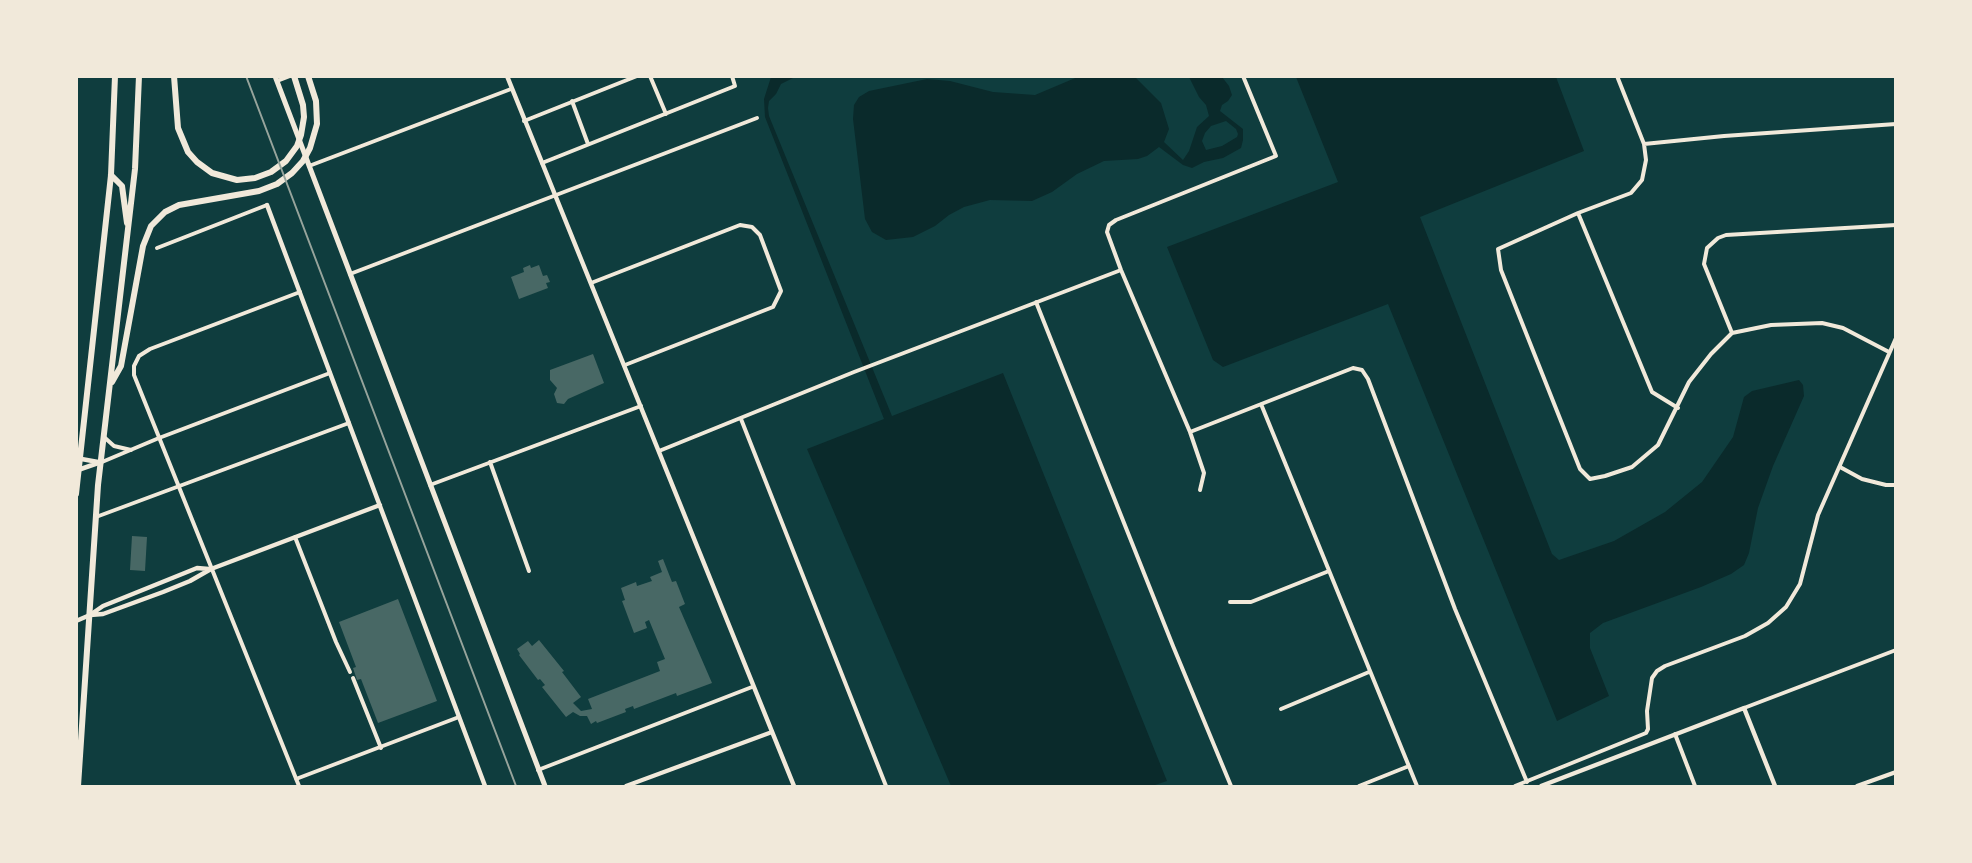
<!DOCTYPE html>
<style>
body{margin:0}
#map{position:relative;width:1972px;height:863px;overflow:hidden;background:#0f3d3e;font-family:Roboto,sans-serif}
canvas{display:block}
.frame{position:absolute;inset:0;border:78px solid #f1e9da;pointer-events:none}
</style>
<div id="map">
<canvas width="1972" height="863"></canvas>
<div class="frame"></div>
</div>
<script>
const ctx = document.querySelector('canvas').getContext('2d');
ctx.lineJoin = 'round';
function paint(path, color) { ctx.fillStyle = color; ctx.fill(path, 'evenodd'); }
const shape = rows => new Path2D(rows.map(r => 'M' + r).join(''));
function trace(path, color, width, dash) { ctx.strokeStyle = color; ctx.lineWidth = width; ctx.lineCap = dash ? 'butt' : 'round'; ctx.setLineDash(dash || []); ctx.stroke(path); }
paint(shape([
 [1080,76,1135,77,1161,103,1169,129,1164,142,1183,160,1189,151,1197,127,1209,116,1206,105,1199,97,1189,77,1222,77,1229,86,1232,95,1228,101,1222,105,1220,111,1243,129,1243,140,1241,148,1223,158,1204,162,1192,168,1183,165,1159,147,1147,156,1138,159,1104,161,1077,174,1052,192,1032,201,990,200,964,207,949,215,935,226,913,237,886,240,872,232,865,219,853,119,854,105,859,97,869,91,927,79,950,81,993,92,1035,95],
 [1226,121,1236,129,1238,134,1237,137,1222,146,1206,150,1202,141,1205,133,1211,126],
 [771,77,795,77,781,84,776,94,769,101,768,108,769,116,892,416,1003,373,1167,781,1152,786,951,786,807,449,884,419,765,117,764,99],
 [1296,77,1556,77,1584,151,1420,217,1552,554,1559,560,1614,541,1665,512,1702,482,1733,437,1744,397,1752,391,1799,380,1803,385,1804,396,1773,466,1758,508,1749,553,1744,565,1731,574,1701,587,1603,623,1590,633,1590,648,1609,696,1557,721,1388,304,1223,367,1213,360,1167,247,1338,182]
]), '#0a2a2b');
paint(shape([
 [530,265,531,268,539,265,543,276,547,275,550,282,546,283,548,288,519,299,511,277,524,272,523,268],
 [593,354,604,383,568,399,564,404,557,403,554,394,557,388,550,380,550,370],
 [132,536,147,537,145,571,130,570],
 [663,559,672,582,676,581,685,604,679,607,712,683,677,696,676,693,634,709,633,706,625,709,626,712,597,723,596,721,591,724,587,716,580,716,573,712,566,717,542,687,545,685,540,679,538,680,519,655,520,654,517,649,528,641,532,646,539,640,564,671,562,672,581,697,573,703,581,711,592,709,588,699,660,671,657,662,665,659,649,620,645,622,647,628,634,633,622,601,625,600,621,588,636,582,637,586,652,581,650,577,662,572,658,561],
 [398,599,437,701,378,723,361,679,357,680,353,668,356,667,339,622]
]), '#486865');
trace(shape([
 [650,76,666,114],
 [1617,76,1644,144,1646,160,1642,180,1631,193,1578,213,1498,249,1501,270,1580,469,1590,479,1605,476,1632,467,1658,445,1689,382,1711,354,1732,333,1771,325,1822,323,1843,328,1889,352],
 [277,81,290,76],
 [572,101,588,144],
 [524,121,637,76],
 [1644,144,1724,136,1896,124],
 [542,163,735,86,732,76],
 [309,166,511,89],
 [1578,213,1652,392,1678,408],
 [157,248,267,205],
 [350,274,757,118],
 [591,283,740,225,752,227,760,235,781,291,773,307,625,365],
 [1036,302,1173,646,1231,786],
 [1732,333,1704,264,1707,248,1718,238,1726,235,1896,225],
 [1261,404,1417,786],
 [741,419,886,786],
 [1190,432,1353,368,1362,370,1368,379,1455,609,1527,782],
 [104,437,114,446,131,450],
 [659,451,854,372,1121,270],
 [102,462,159,438,330,373],
 [490,462,529,571],
 [1840,467,1862,479,1886,485,1896,485],
 [430,485,641,406],
 [1200,490,1204,473,1190,432,1121,270,1107,232,1109,225,1116,220,1276,156,1243,76],
 [96,517,349,423],
 [295,537,336,642,350,672],
 [1230,602,1251,602,1329,571],
 [353,678,381,748],
 [1744,708,1896,650],
 [1281,709,1369,672],
 [1675,734,1695,786],
 [538,770,752,687],
 [296,779,459,717],
 [299,786,134,375,134,366,139,356,150,349,300,292],
 [626,786,772,732],
 [1359,786,1409,766],
 [1515,786,1646,733,1648,729,1647,711,1652,678,1657,671,1665,666,1745,636,1768,623,1786,607,1800,584,1818,515,1896,338],
 [1857,786,1896,772]
]), '#f1e9da', 4);
trace(shape([
 [507,76,794,786],
 [267,205,485,786],
 [76,458,98,462],
 [78,470,101,462],
 [90,615,103,614,163,592,190,581,211,569,380,505],
 [76,621,90,615,103,606,197,568,209,569],
 [1541,786,1744,708,1775,786]
]), '#f1e9da', 4.5);
trace(shape([
 [275,76,545,786]
]), '#f1e9da', 5);
trace(shape([
 [174,76,178,128,188,152,197,162,212,173,237,180,255,178,271,172,286,161,297,146,301,135,304,117,303,105,294,76],
 [111,175,122,186,127,223],
 [112,382,121,366,143,246,151,226,165,212,179,205,259,191,277,184,292,173,303,161,310,148,317,124,316,101,308,76],
 [76,494,111,175,115,76],
 [78,786,98,485,135,169,139,76]
]), '#f1e9da', 6);
trace(shape([
 [246,76,516,786]
]), '#97a49c', 2);
</script>
